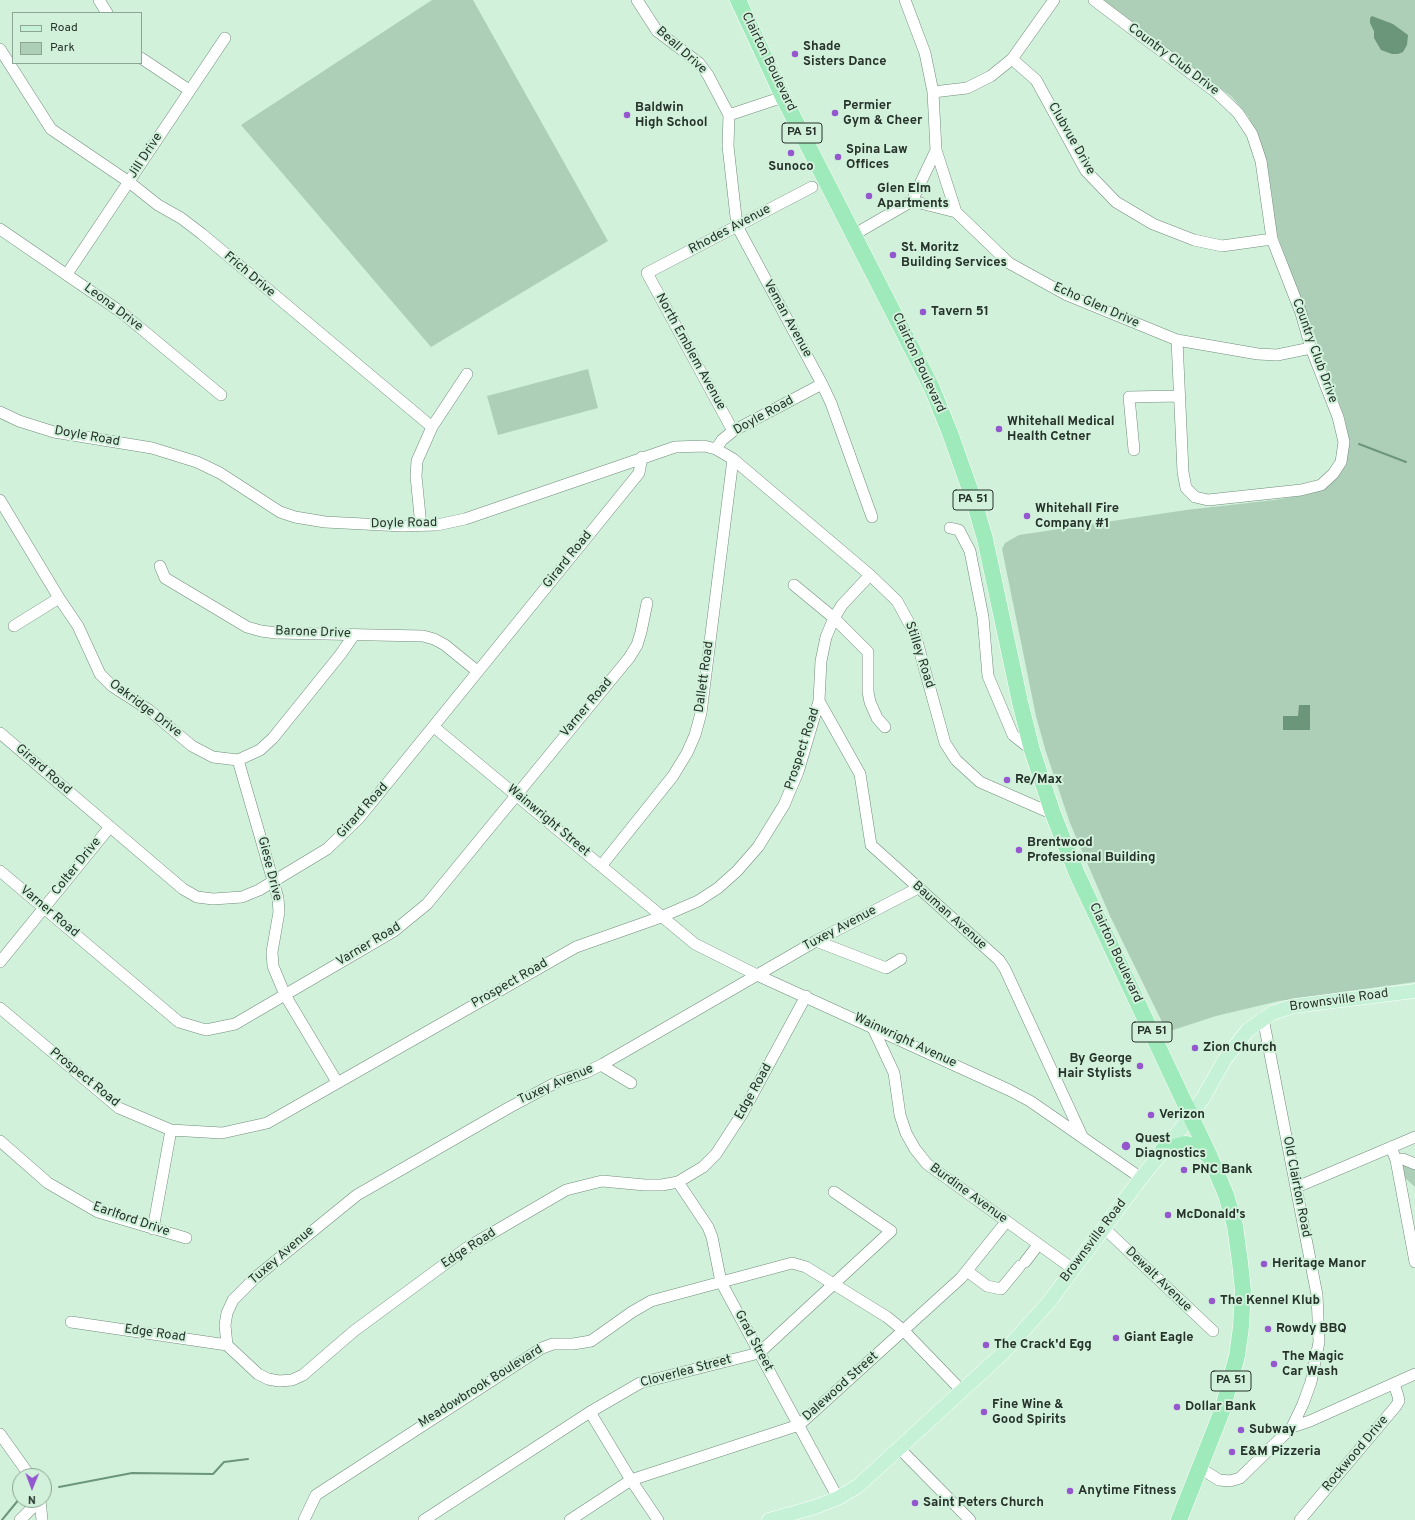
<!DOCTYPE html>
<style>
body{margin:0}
#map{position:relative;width:1415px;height:1520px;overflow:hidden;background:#d1f1db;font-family:Overpass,sans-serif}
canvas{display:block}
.legend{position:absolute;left:12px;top:12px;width:130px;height:52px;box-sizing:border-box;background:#d1f1db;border:1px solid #8da594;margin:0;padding:5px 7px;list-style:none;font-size:12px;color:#26322a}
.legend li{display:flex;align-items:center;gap:8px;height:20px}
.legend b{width:20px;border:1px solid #8da594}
.north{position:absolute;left:12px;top:1468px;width:40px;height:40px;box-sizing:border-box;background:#d1f1db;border:1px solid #8da594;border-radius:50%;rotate:181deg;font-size:11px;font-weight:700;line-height:16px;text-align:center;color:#26322a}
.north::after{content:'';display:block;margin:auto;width:14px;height:18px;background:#9457ce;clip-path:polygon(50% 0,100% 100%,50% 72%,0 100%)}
</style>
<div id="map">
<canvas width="1415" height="1520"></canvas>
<ul class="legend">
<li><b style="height:5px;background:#c5f2d6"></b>Road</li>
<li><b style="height:11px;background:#adcfb8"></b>Park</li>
</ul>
<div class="north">N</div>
</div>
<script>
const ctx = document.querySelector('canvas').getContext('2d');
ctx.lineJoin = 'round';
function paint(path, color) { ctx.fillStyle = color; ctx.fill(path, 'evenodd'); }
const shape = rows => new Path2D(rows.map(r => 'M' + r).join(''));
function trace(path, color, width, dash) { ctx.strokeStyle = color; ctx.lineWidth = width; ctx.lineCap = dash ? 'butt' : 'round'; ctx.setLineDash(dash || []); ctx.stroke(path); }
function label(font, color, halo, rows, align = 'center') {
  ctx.font = font + ' Overpass,sans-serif'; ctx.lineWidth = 4; ctx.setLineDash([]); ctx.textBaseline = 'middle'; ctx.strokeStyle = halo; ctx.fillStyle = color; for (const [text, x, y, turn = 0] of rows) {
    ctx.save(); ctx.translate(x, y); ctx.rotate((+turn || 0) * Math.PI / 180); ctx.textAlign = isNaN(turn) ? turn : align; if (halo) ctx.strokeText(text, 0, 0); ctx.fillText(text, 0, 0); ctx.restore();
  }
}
paint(shape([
 [432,0,473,0,608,241,431,347,241,125],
 [1104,0,1415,0,1415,982,1279,1001,1216,1016,1167,1032,1110,916,1070,823,1046,752,1036,716,1002,549,1005,543,1019,535,1186,510,1274,500,1305,495,1322,490,1349,446,1345,419,1277,234,1268,169,1260,140,1248,116,1232,97],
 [588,369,598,408,498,435,487,396],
 [1403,1164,1415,1168,1415,1187,1403,1176,1401,1166]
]), '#adcfb8');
paint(shape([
 [1372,16,1393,24,1408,35,1407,45,1403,52,1398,54,1392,54,1381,50,1374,38,1374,31,1370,23,1370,18],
 [1299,705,1310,705,1310,730,1283,730,1283,716,1298,716]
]), '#6c967a');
trace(shape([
 [1359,444,1406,462],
 [59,1487,132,1473,213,1474,224,1462,248,1459],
 [2,1520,20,1498]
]), '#6c967a', 2);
const minor = shape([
 [99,0,107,13],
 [637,0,657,31,699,63,708,75,729,115],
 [905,0,925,53,933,92,936,150,956,212,1009,263,1067,295,1177,340,1258,354,1277,355,1311,348],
 [1094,0,1217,93,1238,113,1252,134,1261,161,1272,239,1301,313,1311,348,1338,417,1344,442,1341,462,1333,474,1321,485,1301,490,1208,500,1195,497,1186,488,1183,472,1177,340],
 [0,49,51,129,129,182,158,205,181,218,202,234,432,427,417,461,416,476,421,526],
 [141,58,189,90],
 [1012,59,1036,80,1086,171,1116,202,1153,224,1194,240,1222,246,1272,239],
 [933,92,967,88,991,76,1012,59,1054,0],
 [729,115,728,146,737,226,822,384,831,403,872,517],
 [729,115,783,97],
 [912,201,936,150],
 [0,229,121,312,221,395],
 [855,234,912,201,956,212],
 [67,274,225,38],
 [0,412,19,421,54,432,152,448,197,462,220,473,280,512,295,517,325,522,402,526,437,525,465,519,675,447,704,446,716,449,733,459,870,575,897,601,915,634,945,743,956,760,980,782,1053,814],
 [432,427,467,374],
 [733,431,647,273,812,187],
 [716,449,722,440,733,431,822,384],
 [1134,450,1129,397,1179,396],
 [0,500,59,598,78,626,100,674,112,686,149,710,192,746,213,757,238,760,260,750,273,738,340,655,354,635],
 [950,528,959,530,970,551,983,617,988,676,1013,735,1032,750],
 [160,566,165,578,247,627,261,631,276,633,423,636,434,639,445,645,477,671],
 [794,585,834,618,868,652,868,692,870,702,877,718,885,727],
 [14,626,59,598],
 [819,701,860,774,871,845,999,960,1005,969,1082,1136],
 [434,727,695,944,757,975,1009,1090,1030,1101,1141,1178],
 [0,733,183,889,197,897,213,899,242,897,259,890,327,849,359,818,639,473,642,457],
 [238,760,278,898,279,912,272,952,273,966,285,995,337,1082],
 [601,866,673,776,687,753,695,735,701,713,733,459],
 [0,871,179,1022,206,1030,235,1024,394,931,427,904,629,658,637,645,641,632,647,603],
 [816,941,886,968,901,959],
 [0,962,109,828],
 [0,1008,119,1108,171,1130,222,1133,267,1123,562,955,576,947,661,917,698,901,718,888,737,871,758,847,784,805,798,772,819,701,821,661,826,637,834,618,842,605,870,575],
 [872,1026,894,1073,900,1115,906,1133,915,1149,927,1164,1073,1269],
 [601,1065,631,1083],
 [0,1141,48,1183,98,1212,186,1238],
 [1391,1147,1396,1160,1415,1262],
 [1396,1160,1403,1159,1415,1164],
 [678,1182,708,1227,712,1237,721,1282,838,1498],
 [1297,1187,1415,1137],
 [1104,1228,1213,1331],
 [153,1229,171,1130],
 [1025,1262,1038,1245],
 [967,1271,987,1286,1001,1289,1020,1266],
 [71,1322,227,1345,258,1374,268,1379,279,1381,292,1380,303,1375,354,1331,468,1247,566,1190,602,1181,645,1185,662,1185,678,1182,703,1167,716,1154,742,1114,806,996],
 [227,1345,225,1325,227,1313,233,1300,256,1277,357,1195,510,1107,557,1082,587,1072,603,1064,816,941,918,888],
 [590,1412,631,1480,658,1520],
 [1292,1427,1310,1421,1415,1374],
 [0,1434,30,1476],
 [899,1448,970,1520],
 [1200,1468,1219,1480,1230,1481,1240,1478,1292,1427,1303,1404,1311,1382,1319,1342,1317,1295,1263,1018],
 [40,1500,42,1520],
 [20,1520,40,1500],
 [304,1520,316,1495,542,1348,553,1344,573,1344,591,1341,632,1312,651,1301,792,1263,806,1267,887,1317,903,1330,962,1391],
 [424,1520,590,1412,640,1383,759,1353,891,1231,834,1192],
 [570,1520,631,1480,799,1425,961,1278,1006,1222],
 [1300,1520,1396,1406,1399,1401,1398,1396,1394,1384]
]);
const major = shape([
 [769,1520,815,1507,838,1498,858,1486,1003,1353,1049,1302,1141,1178,1184,1125,1203,1098,1225,1059,1248,1030,1272,1013,1294,1006,1415,991]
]);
const highway = shape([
 [738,0,783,97,931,386,950,433,974,501,985,539,1020,702,1032,750,1053,814,1077,874,1210,1157,1226,1195,1235,1226,1240,1262,1243,1291,1241,1327,1237,1356,1222,1411,1179,1520],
 [1163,1150,1186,1144,1197,1147,1210,1157]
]);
trace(minor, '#708d7a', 12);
trace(major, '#fff', 15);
trace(highway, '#fff', 17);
trace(minor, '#fff', 11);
trace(major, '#c5f2d6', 14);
trace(highway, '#9feaba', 16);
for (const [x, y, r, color] of [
 [795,54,4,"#9457ce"],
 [835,113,4,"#9457ce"],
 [627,115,4,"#9457ce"],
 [791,153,4,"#9457ce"],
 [838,157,4,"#9457ce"],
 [869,196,4,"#9457ce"],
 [893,255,4,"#9457ce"],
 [923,312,4,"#9457ce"],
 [999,429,4,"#9457ce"],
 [1027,516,4,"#9457ce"],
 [1007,780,4,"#9457ce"],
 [1019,850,4,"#9457ce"],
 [1195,1048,4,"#9457ce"],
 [1140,1066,4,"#9457ce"],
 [1151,1115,4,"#9457ce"],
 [1126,1146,5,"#9457ce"],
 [1184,1170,4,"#9457ce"],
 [1168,1215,4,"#9457ce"],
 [1264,1264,4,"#9457ce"],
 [1212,1301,4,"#9457ce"],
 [1268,1329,4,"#9457ce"],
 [1116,1338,4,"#9457ce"],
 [986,1345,4,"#9457ce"],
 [1274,1364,4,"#9457ce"],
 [1177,1407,4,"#9457ce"],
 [984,1412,4,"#9457ce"],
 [1241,1430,4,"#9457ce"],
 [1232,1452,4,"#9457ce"],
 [1070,1491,4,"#9457ce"],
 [915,1503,4,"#9457ce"]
]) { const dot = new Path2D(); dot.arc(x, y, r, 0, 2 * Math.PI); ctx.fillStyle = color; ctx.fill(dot); trace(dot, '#d1f1db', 1.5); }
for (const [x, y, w] of [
 [802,133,40],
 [973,500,40],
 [1152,1032,40],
 [1231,1381,40]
]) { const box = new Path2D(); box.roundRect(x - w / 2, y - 10, w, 20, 3); ctx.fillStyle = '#d1f1db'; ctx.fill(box); trace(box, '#26322a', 1); }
label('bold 12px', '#26322a', null, [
 ["PA 51",802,133],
 ["PA 51",973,500],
 ["PA 51",1152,1032],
 ["PA 51",1231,1381]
]);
label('bold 13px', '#26322a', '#d1f1db', [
 ["Shade",803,47],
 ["Sisters Dance",803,62],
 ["Permier",843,106],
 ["Gym & Cheer",843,121],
 ["Baldwin",635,108],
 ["High School",635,123],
 ["Spina Law",846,150],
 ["Offices",846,165],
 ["Sunoco",791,167,"center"],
 ["Glen Elm",877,189],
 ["Apartments",877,204],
 ["St. Moritz",901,248],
 ["Building Services",901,263],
 ["Tavern 51",931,312],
 ["Whitehall Medical",1007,422],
 ["Health Cetner",1007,437],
 ["Whitehall Fire",1035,509],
 ["Company #1",1035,524],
 ["Re/Max",1015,780],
 ["Brentwood",1027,843],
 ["Professional Building",1027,858],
 ["Zion Church",1203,1048],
 ["By George",1132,1059,"right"],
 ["Hair Stylists",1132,1074,"right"],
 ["Verizon",1159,1115],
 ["Quest",1135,1139],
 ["Diagnostics",1135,1154],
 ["PNC Bank",1192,1170],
 ["McDonald's",1176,1215],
 ["Heritage Manor",1272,1264],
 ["The Kennel Klub",1220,1301],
 ["Rowdy BBQ",1276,1329],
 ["Giant Eagle",1124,1338],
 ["The Crack'd Egg",994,1345],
 ["The Magic",1282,1357],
 ["Car Wash",1282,1372],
 ["Fine Wine &",992,1405],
 ["Good Spirits",992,1420],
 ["Dollar Bank",1185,1407],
 ["Subway",1249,1430],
 ["E&M Pizzeria",1240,1452],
 ["Anytime Fitness",1078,1491],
 ["Saint Peters Church",923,1503]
], 'left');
label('13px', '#26322a', '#d1f1db', [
 ["Beall Drive",681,51,42],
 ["Country Club Drive",1173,60,37],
 ["Clairton Boulevard",768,62,64],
 ["Clubvue Drive",1071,139,60],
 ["Jill Drive",146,156,-57],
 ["Rhodes Avenue",730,230,-28],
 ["Frich Drive",249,275,40],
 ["Echo Glen Drive",1096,306,24],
 ["Leona Drive",113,308,37],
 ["Veman Avenue",787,319,61],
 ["Country Club Drive",1314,351,70],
 ["North Emblem Avenue",690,352,61],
 ["Clairton Boulevard",918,363,65],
 ["Doyle Road",764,416,-29],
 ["Doyle Road",87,437,10],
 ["Doyle Road",404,524,-1],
 ["Girard Road",568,560,-51],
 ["Barone Drive",313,633,2],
 ["Stilley Road",919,655,72],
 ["Dallett Road",705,677,-82],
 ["Varner Road",587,708,-50],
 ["Oakridge Drive",145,709,37],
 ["Prospect Road",803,749,-72],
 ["Girard Road",43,770,41],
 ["Girard Road",363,811,-48],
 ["Wainwright Street",548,821,40],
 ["Colter Drive",77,867,-51],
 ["Giese Drive",269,869,76],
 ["Varner Road",49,912,40],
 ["Bauman Avenue",949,916,42],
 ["Tuxey Avenue",840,929,-28],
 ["Varner Road",369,945,-31],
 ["Clairton Boulevard",1115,953,65],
 ["Prospect Road",510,984,-30],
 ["Brownsville Road",1339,1001,-8],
 ["Wainwright Avenue",905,1041,25],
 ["Prospect Road",84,1078,39],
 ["Tuxey Avenue",556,1085,-24],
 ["Edge Road",754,1092,-61],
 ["Old Clairton Road",1296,1187,79],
 ["Burdine Avenue",968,1194,36],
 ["Earlford Drive",131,1220,19],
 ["Brownsville Road",1094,1241,-53],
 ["Edge Road",469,1249,-33],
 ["Tuxey Avenue",282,1256,-41],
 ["Dewalt Avenue",1158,1280,44],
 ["Edge Road",155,1334,8],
 ["Grad Street",753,1341,62],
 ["Cloverlea Street",686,1372,-15],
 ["Meadowbrook Boulevard",481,1387,-32],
 ["Dalewood Street",841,1387,-42],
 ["Rockwood Drive",1356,1454,-50]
]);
</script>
